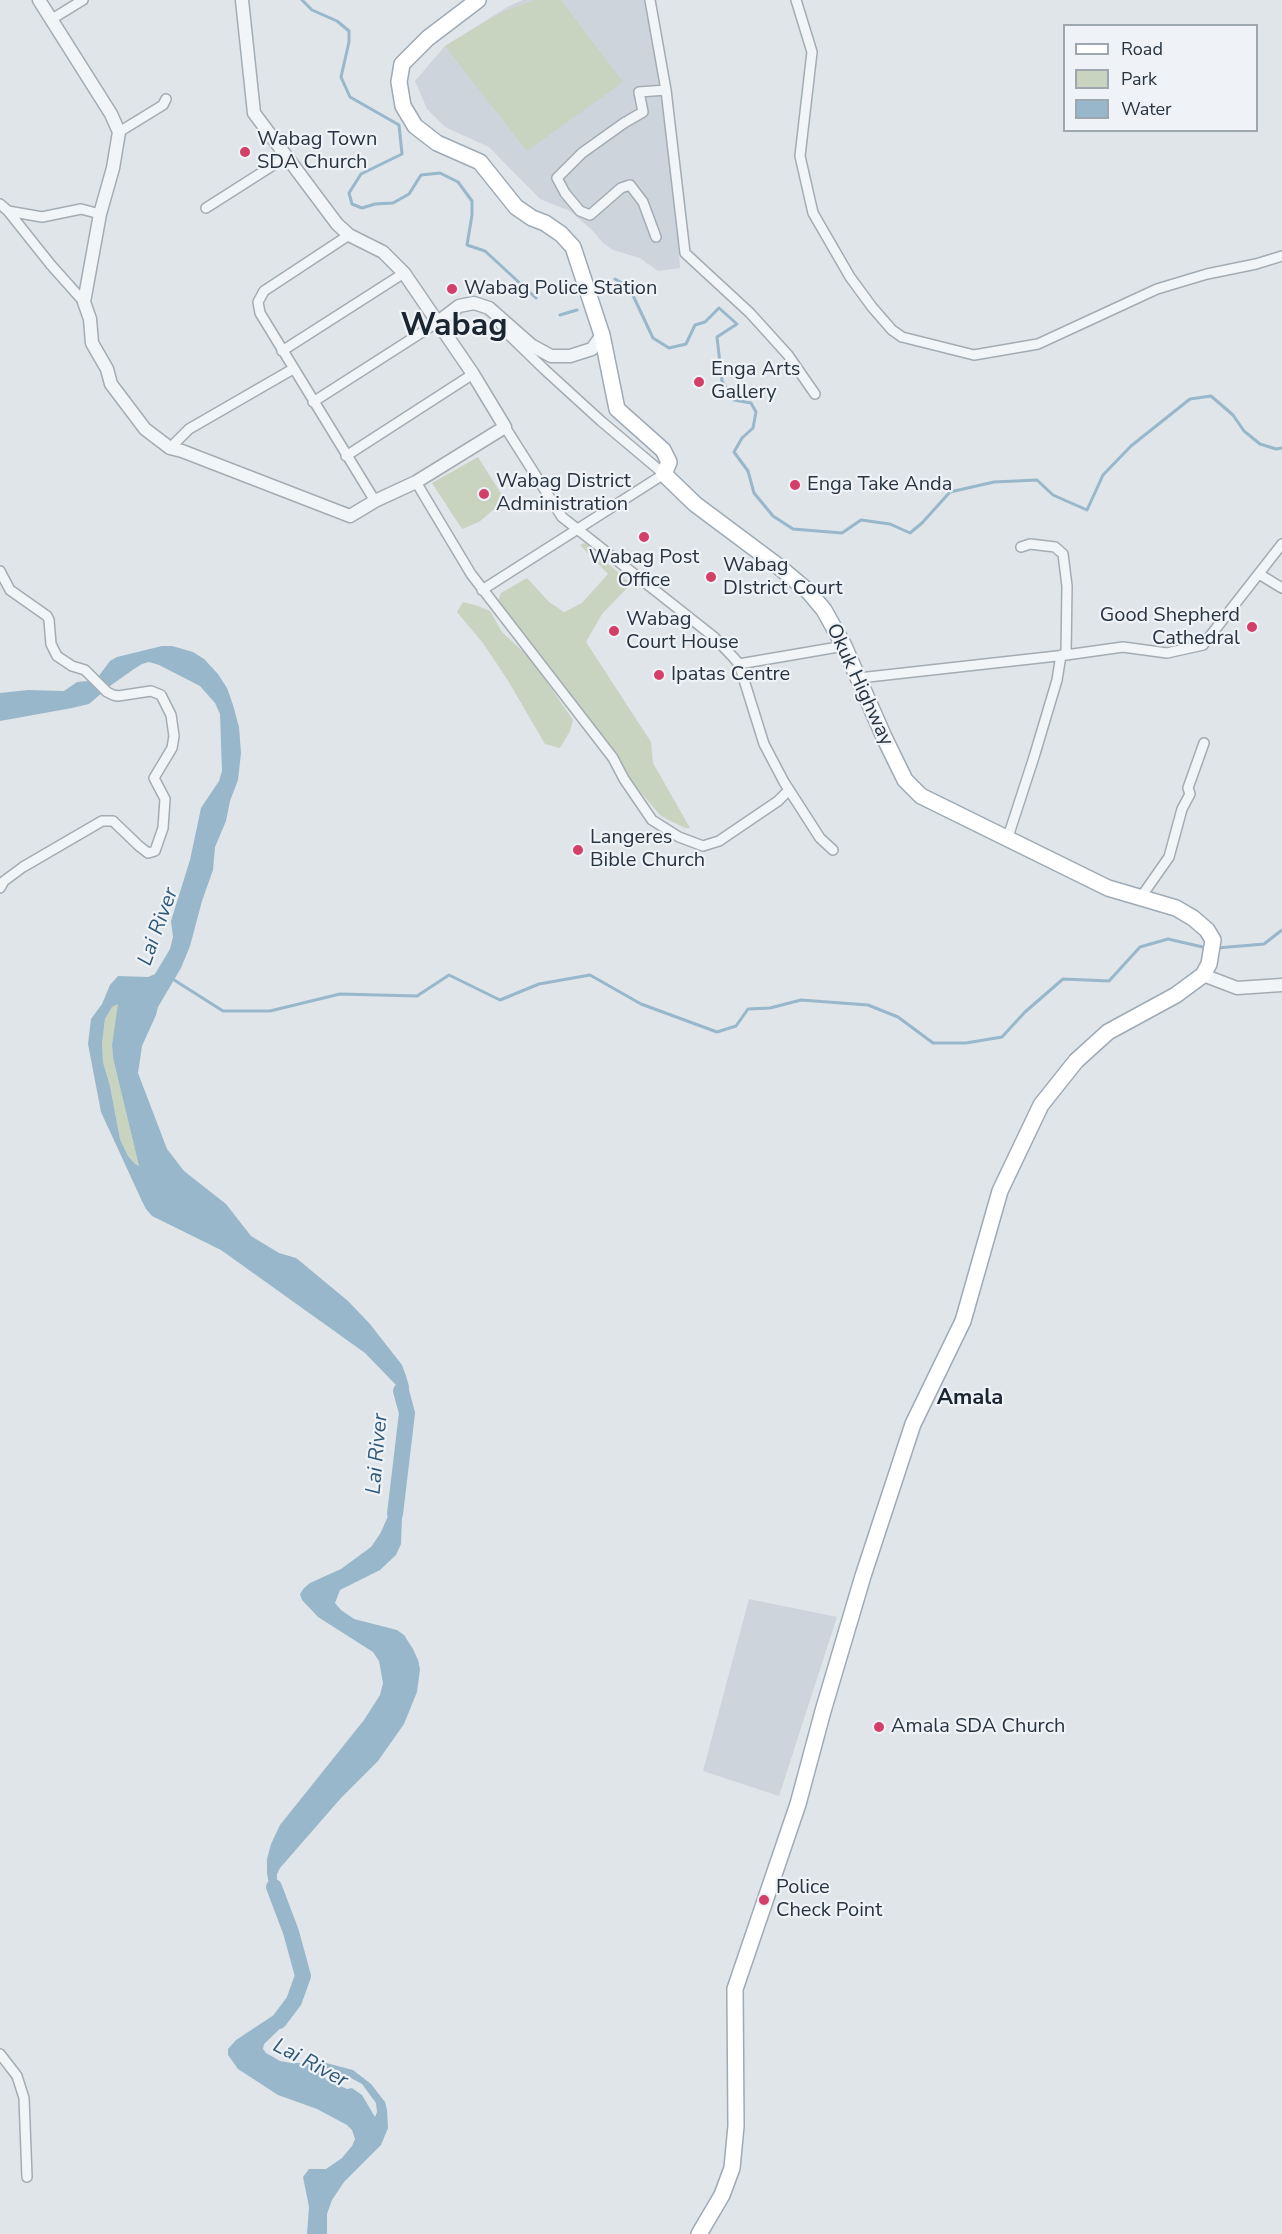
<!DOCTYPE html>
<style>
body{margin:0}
#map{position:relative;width:1282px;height:2234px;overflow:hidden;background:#dfe5e9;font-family:"Nunito Sans",sans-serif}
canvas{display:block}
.legend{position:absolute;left:1063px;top:24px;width:195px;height:108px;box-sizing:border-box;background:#eff3f7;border:2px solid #9fa7ae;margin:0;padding:8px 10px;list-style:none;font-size:18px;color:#273441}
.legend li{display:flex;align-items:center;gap:12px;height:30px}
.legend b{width:30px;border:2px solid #9fa7ae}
</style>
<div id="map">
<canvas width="1282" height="2234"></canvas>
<ul class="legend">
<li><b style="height:8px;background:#fff"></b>Road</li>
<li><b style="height:16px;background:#c8d3c0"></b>Park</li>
<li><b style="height:16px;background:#99b7cb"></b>Water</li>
</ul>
</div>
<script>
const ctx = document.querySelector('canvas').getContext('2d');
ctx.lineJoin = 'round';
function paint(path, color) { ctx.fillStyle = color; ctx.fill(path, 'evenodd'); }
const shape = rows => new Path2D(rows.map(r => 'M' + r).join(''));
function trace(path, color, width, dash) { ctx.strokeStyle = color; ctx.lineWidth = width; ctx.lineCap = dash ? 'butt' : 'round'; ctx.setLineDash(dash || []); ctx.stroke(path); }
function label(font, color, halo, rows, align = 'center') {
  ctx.font = font + ' "Nunito Sans",sans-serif'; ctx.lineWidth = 4.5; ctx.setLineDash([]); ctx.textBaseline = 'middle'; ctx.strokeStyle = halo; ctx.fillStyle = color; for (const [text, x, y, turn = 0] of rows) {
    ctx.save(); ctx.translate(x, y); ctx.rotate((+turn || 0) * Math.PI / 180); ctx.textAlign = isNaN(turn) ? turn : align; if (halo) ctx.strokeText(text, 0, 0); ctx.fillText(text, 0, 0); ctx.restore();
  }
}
paint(shape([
 [523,0,647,0,667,110,680,268,658,271,640,258,613,250,602,242,593,231,570,211,540,199,489,147,445,127,427,109,415,81,445,46,509,6],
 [749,1599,837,1617,779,1796,703,1771]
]), '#cdd4db');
paint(shape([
 [534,0,561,0,623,82,527,151,445,46,500,13],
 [478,457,505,500,479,522,462,529,432,483],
 [585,543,631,584,602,614,586,642,651,742,653,763,690,828,685,828,661,816,631,781,608,743,498,601,501,593,527,578,549,602,564,612,582,603,608,574,580,545],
 [463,602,478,606,490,611,502,632,530,658,573,720,570,731,560,748,545,744,507,679,483,643,457,612],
 [119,1003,112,1045,113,1058,139,1166,135,1164,128,1156,120,1139,110,1086,103,1062,102,1044,105,1019,112,1007]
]), '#c8d3c0');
paint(shape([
 [162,646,172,646,193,652,204,659,218,674,227,688,233,705,239,727,241,753,238,780,230,801,226,821,215,847,213,870,202,901,190,946,181,968,158,1007,156,1015,142,1046,138,1073,167,1149,184,1171,226,1204,251,1236,279,1253,296,1258,301,1262,348,1301,370,1324,402,1365,406,1376,409,1386,407,1413,396,1385,365,1353,221,1250,152,1216,146,1209,141,1199,101,1112,88,1044,91,1019,102,1004,110,985,118,976,148,977,155,974,170,949,173,937,171,921,190,860,201,808,219,781,222,771,220,714,215,703,200,686,159,665,149,662,142,664,134,669,110,686,89,704,72,708,0,721,0,693,28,690,64,691,77,682,88,681,98,677,110,661,117,657],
 [118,1004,112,1045,113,1058,139,1166,135,1164,128,1156,120,1139,110,1086,103,1062,102,1044,105,1019,112,1007],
 [399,1492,402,1516,401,1544,396,1555,380,1570,340,1590,335,1603,341,1610,354,1619,397,1630,404,1635,413,1649,418,1660,420,1669,417,1692,404,1724,378,1761,341,1798,280,1868,277,1874,277,1884,282,1907,269,1884,267,1873,267,1859,271,1844,280,1825,364,1720,380,1695,383,1683,379,1661,373,1652,318,1617,302,1600,300,1594,304,1588,310,1583,341,1569,371,1547,380,1534],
 [292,2003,286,2023,264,2044,263,2049,266,2053,280,2061,291,2063,326,2063,353,2070,371,2084,385,2102,387,2110,388,2128,381,2145,344,2182,332,2200,327,2214,327,2234,307,2234,309,2207,303,2177,309,2169,326,2169,342,2158,352,2146,355,2139,352,2130,347,2125,317,2109,278,2095,238,2069,228,2055,228,2049,236,2040],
 [334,2074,351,2078,362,2084,376,2103,377,2112,375,2117,362,2095,352,2088,347,2089,326,2080,325,2077]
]), '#99b7cb');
trace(shape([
 [302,0,312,10,337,21,349,31,349,42,341,77,350,97,399,125,402,154,361,174,349,193,352,204,362,208,375,204,393,203,409,194,421,175,440,173,458,182,472,201,472,215,467,245,485,251,536,298],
 [615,279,629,287,653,338,669,348,686,344,695,325,705,322,719,308,737,324,717,337,722,381,734,400,751,403,756,412,753,428,742,438,734,452,748,471,754,493,773,516,793,529,842,533,861,520,890,524,910,533,922,523,950,492,994,482,1037,480,1053,495,1087,510,1103,475,1131,446,1190,399,1211,396,1233,415,1244,431,1260,444,1276,449,1282,448],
 [560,315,577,310],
 [1217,948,1264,944,1282,930],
 [171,978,223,1011,270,1011,340,994,417,996,449,975,500,1000,539,984,590,975,641,1004,717,1032,736,1026,748,1009,770,1008,801,1000,868,1005,898,1017,933,1043,966,1043,1002,1037,1025,1012,1063,979,1109,981,1140,947,1168,939,1207,948]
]), '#99b7cb', 3);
trace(shape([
 [395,1514,407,1413,401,1391],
 [274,1887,291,1932,303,1976,294,2001,279,2021]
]), '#99b7cb', 16);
const minor = shape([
 [650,0,666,90,685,253,750,313,788,355,815,394],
 [796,0,812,52,800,156,813,213,850,277,872,307,892,330,902,337,974,355,1038,344,1157,289,1207,274,1256,264,1282,256],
 [52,19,83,0],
 [119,132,163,105,166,99],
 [0,204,8,211,42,217,81,209,100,214],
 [206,208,286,157],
 [8,211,51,265,84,302],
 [349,235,264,291,258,302,260,313,375,501],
 [656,237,643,202,630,185,621,188,590,215,580,211,565,193,557,178,582,153,624,123,643,112,639,92,666,90],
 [282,351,404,273],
 [313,402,438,322],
 [505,427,562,517,714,637,733,657,739,664,764,744,784,782,820,838,833,850],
 [170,448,189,429,293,369],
 [346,456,473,374],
 [416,482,471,574,613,758,624,779,652,820,679,837,703,846,719,841,778,801,789,790],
 [1021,547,1030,544,1055,547,1063,554,1067,586,1066,655],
 [0,571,10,590,47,616,49,620,51,644,57,656,72,666,85,670,107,692,113,695,118,696,151,691,161,695,171,715,174,736,172,748,154,778,165,799,163,828,155,851,148,853,139,846,113,821,102,821,23,867,4,881,0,888],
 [1259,574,1282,588],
 [482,590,664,474,601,421,544,369,509,335,500,323],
 [739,664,844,646],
 [859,678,1066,655,1123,647,1167,653,1203,645,1282,544],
 [1007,840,1034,757,1057,680,1061,655],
 [1141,897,1169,857,1182,809,1190,794,1188,788,1204,743],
 [0,2054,17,2076,24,2098,27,2177]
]);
const tertiary = shape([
 [39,0,111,114,119,132,113,168,100,214,84,302,90,319,92,343,107,369,111,384,145,429,170,448,182,451,350,516,375,501,416,482,505,427,473,374,404,273,383,252,349,235,337,224,254,113,242,0],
 [438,322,459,306,474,303,489,308,531,345,551,356,570,356,592,349,602,335],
 [1203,975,1237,988,1282,985]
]);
const primary = shape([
 [478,0,428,38,402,64,399,82,403,106,415,126,437,143,480,162,516,207,532,218,545,223,561,234,573,247,602,335,617,409,663,450,669,462,664,474,695,504,778,566,809,592,824,610,844,646,884,737,905,780,921,796,1108,888,1176,908,1193,918,1207,930,1213,940,1209,964,1203,975,1176,995,1108,1032,1076,1061,1041,1105,1000,1191,963,1321,913,1424,863,1576,823,1711,798,1804,735,1989,736,2126,732,2168,722,2195,699,2234]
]);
trace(minor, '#a4acb3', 12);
trace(tertiary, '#a4acb3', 15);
trace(primary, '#9eaab5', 18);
trace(minor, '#f2f5f7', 9);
trace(tertiary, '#f2f5f7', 12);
trace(primary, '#fff', 15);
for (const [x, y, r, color] of [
 [245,152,6,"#d33f69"],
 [452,289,6,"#d33f69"],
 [699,382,6,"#d33f69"],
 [795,485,6,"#d33f69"],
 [484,494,6,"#d33f69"],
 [644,537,6,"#d33f69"],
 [711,577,6,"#d33f69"],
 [1252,627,6,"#d33f69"],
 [614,631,6,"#d33f69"],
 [659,675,6,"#d33f69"],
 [578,850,6,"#d33f69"],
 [879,1727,6,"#d33f69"],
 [764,1900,6,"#d33f69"]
]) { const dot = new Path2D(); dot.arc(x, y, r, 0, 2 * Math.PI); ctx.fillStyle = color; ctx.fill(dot); trace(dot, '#eff3f7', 2); }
label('20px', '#273441', '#eff3f7', [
 ["Wabag Town",257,140],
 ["SDA Church",257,163],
 ["Wabag Police Station",464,289],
 ["Enga Arts",711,370],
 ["Gallery",711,393],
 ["Wabag District",496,482],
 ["Administration",496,505],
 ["Enga Take Anda",807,485],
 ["Wabag Post",644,558,"center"],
 ["Office",644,581,"center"],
 ["Wabag",723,566],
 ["DIstrict Court",723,589],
 ["Good Shepherd",1240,616,"right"],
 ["Cathedral",1240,639,"right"],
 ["Wabag",626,620],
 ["Court House",626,643],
 ["Ipatas Centre",671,675],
 ["Langeres",590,838],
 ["Bible Church",590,861],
 ["Amala SDA Church",891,1727],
 ["Police",776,1888],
 ["Check Point",776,1911]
], 'left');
label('20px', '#273441', '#eff3f7', [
 ["Okuk Highway",859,685,65]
]);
label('italic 21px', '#305977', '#eff3f7', [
 ["Lai River",159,927,-70],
 ["Lai River",378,1454,-85],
 ["Lai River",310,2064,28]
]);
label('bold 22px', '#1a2532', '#eff3f7', [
 ["Amala",970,1399]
]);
label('bold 32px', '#1a2532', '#eff3f7', [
 ["Wabag",454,327]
]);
</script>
